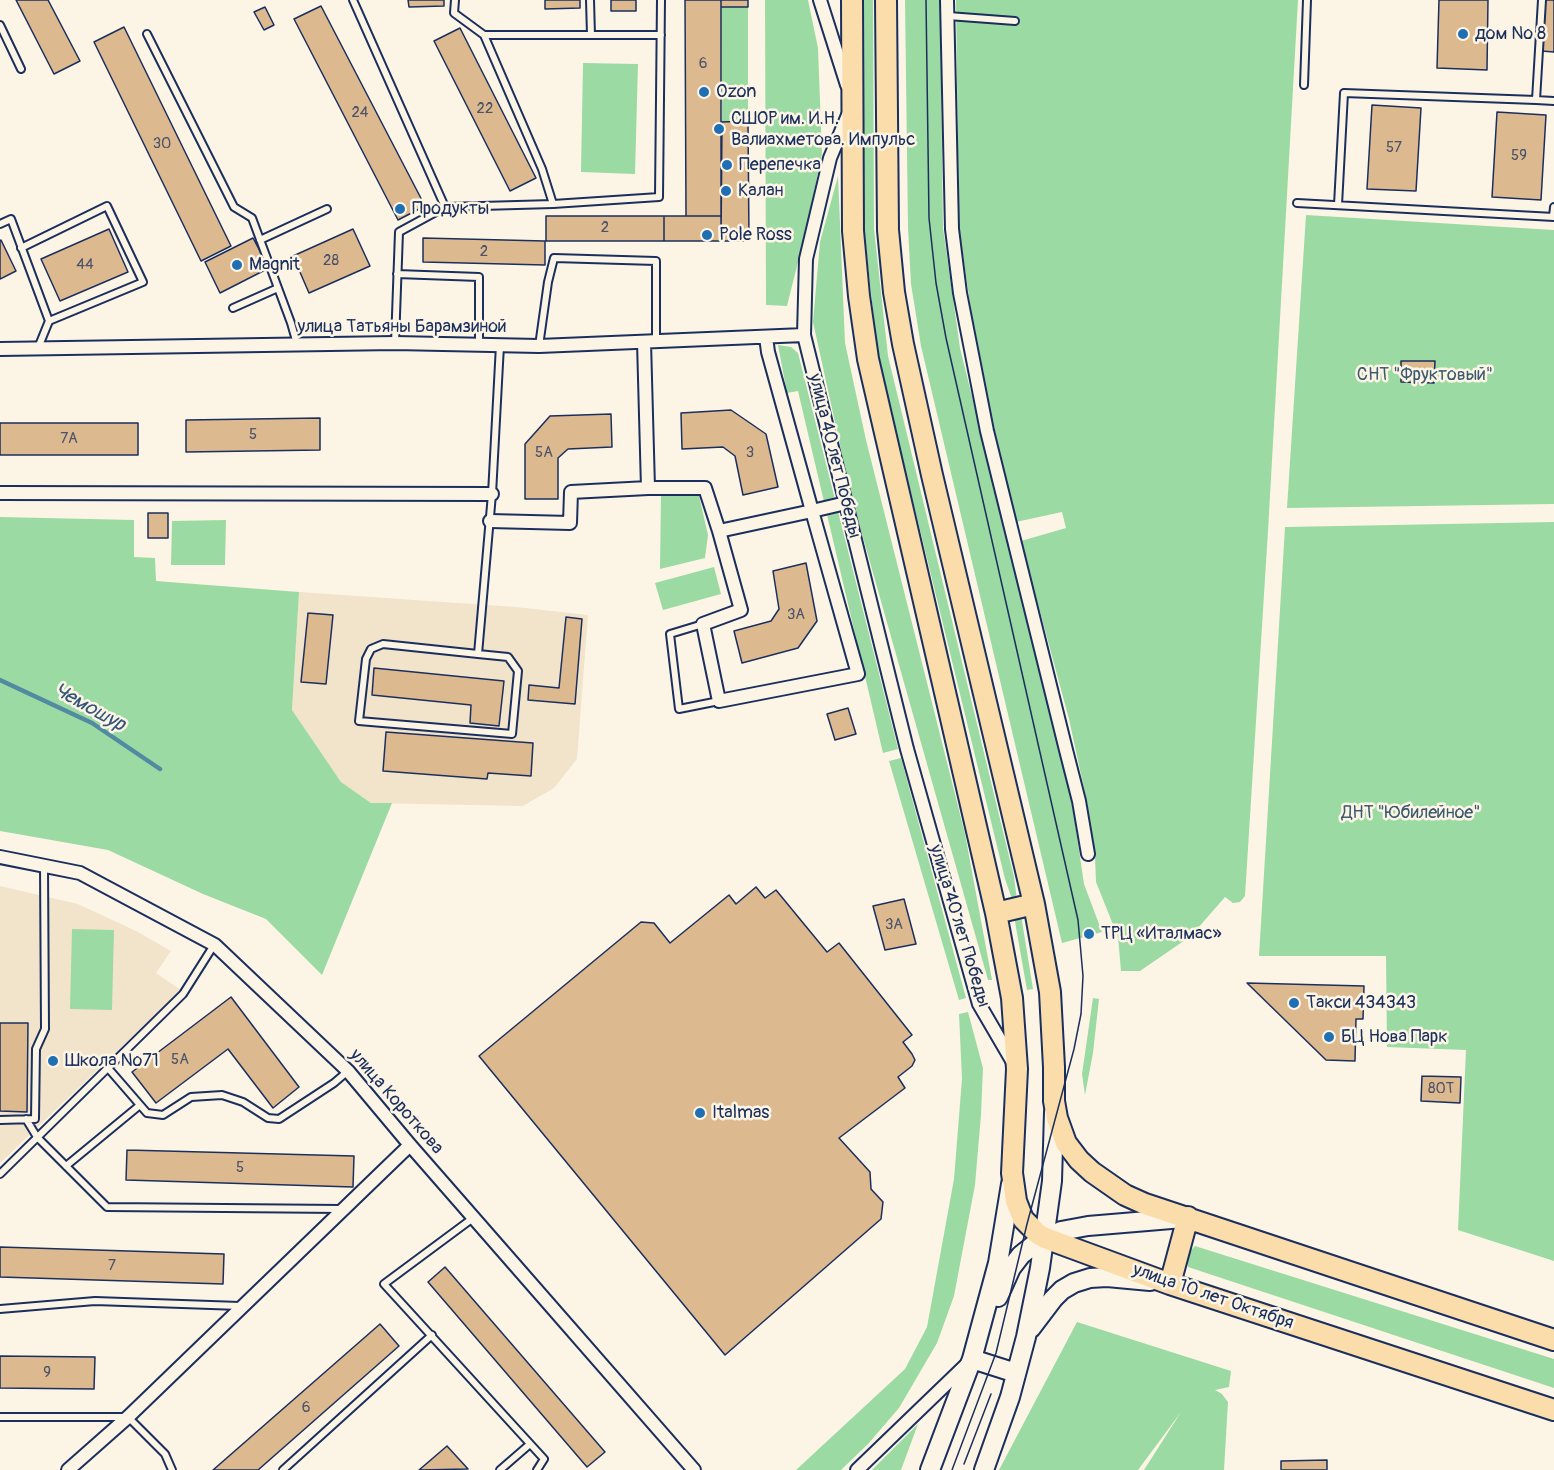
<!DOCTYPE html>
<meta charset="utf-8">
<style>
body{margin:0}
canvas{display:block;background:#fcf5e5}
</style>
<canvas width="1554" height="1470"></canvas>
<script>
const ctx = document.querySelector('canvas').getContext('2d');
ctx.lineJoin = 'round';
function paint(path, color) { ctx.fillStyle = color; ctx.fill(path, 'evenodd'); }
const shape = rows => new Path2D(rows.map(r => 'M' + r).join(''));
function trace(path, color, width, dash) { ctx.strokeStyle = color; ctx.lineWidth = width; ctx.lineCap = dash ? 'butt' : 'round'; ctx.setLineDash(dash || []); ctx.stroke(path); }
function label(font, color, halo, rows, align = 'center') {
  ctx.font = font + ' Pangolin,sans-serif'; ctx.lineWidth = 5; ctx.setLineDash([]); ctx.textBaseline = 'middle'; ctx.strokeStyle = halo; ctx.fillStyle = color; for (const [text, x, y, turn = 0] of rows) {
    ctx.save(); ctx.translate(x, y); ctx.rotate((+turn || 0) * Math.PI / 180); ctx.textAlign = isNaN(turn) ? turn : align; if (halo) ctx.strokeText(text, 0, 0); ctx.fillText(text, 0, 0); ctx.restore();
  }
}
paint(shape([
 [299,592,516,607,588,615,577,759,554,788,523,806,371,803,341,782,292,710],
 [0,886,78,904,136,931,171,951,156,973,181,990,0,1163]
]), '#f2e3cb');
paint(shape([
 [765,0,808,0,818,48,822,154,805,234,787,306,766,305],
 [863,0,873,0,874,229,888,356,1014,877,1017,900,1013,902,1005,879,878,357,864,229],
 [905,0,940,0,943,228,960,348,1072,803,1084,884,1102,932,1062,943,921,346,911,284,908,228],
 [956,0,1298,0,1268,531,1245,896,1240,902,1233,903,1225,897,1191,936,1140,971,1121,971,1118,937,1096,882,1095,856,1087,802,1069,719,1021,541,1066,528,1062,512,1016,522,978,358,959,228],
 [721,7,748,7,748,121,722,122],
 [583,63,638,64,635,174,581,172],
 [838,176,845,343,866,440,965,834,992,980,988,980,851,495,813,322,820,242],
 [1306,215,1554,230,1554,504,1287,508],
 [778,345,791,347,798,353,898,749,883,753,798,391,787,393],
 [661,495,699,496,708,535,705,558,660,569],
 [0,517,134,520,134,557,155,558,156,581,299,592,292,710,341,782,371,803,392,803,322,975,266,919,203,894,108,850,0,831],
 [226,520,225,565,171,565,172,521],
 [1554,522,1554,1261,1458,1230,1466,1050,1387,1047,1386,956,1259,956,1285,527],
 [714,567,721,594,663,610,655,583],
 [901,758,966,998,959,1000,889,761],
 [1021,915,1033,989,1027,990,1014,916],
 [72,929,114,930,112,1010,70,1009],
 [1093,998,1099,999,1093,1053,1085,1095,1082,1074],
 [968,1012,983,1068,981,1115,975,1185,954,1296,937,1343,899,1408,868,1444,841,1470,796,1470,905,1369,927,1327,954,1179,962,1079,959,1014],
 [1195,1246,1554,1359,1554,1388,1188,1267,1186,1255],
 [1077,1322,1231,1371,1229,1387,1215,1390,1222,1394,1228,1402,1224,1470,1144,1470,1181,1412,1138,1470,999,1470],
 [918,1424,901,1470,872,1470]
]), '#9cdaa3');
trace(shape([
 [0,680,92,723,160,769]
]), '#528ba1', 4.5);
const building = shape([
 [16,0,48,0,80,61,54,74,16,0],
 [408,0,444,0,444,6,409,7,408,0],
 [545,0,580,0,580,8,545,9,545,0],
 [611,0,636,0,636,11,611,11,611,0],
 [685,0,721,0,721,216,686,216,685,0],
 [721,0,748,0,748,7,721,7,721,0],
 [1439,0,1488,0,1487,70,1437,68,1439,0],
 [1545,0,1554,0,1554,52,1541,51,1545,0],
 [321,6,425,206,398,220,294,19,321,6],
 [265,7,274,25,264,30,254,12,265,7],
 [124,27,231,246,201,261,94,42,124,27],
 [460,28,536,178,510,191,434,41,460,28],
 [1372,105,1421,108,1416,191,1367,189,1372,105],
 [1497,112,1546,115,1541,200,1492,197,1497,112],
 [748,121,749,241,721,241,722,122,748,121],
 [546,216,664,216,664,241,546,241,546,216],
 [664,216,721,216,721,241,664,241,664,216],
 [109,229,128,272,60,301,41,259,109,229],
 [353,229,370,266,309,293,293,256,353,229],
 [253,238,269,268,220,293,205,262,253,238],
 [423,238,545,241,545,265,423,262,423,238],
 [1,240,16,271,0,279,0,241,1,240],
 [1401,361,1435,361,1434,383,1401,382,1401,361],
 [731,410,766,434,778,487,743,495,735,456,723,447,682,449,681,413,731,410],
 [611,414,612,447,568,449,558,458,558,499,525,499,525,444,550,416,611,414],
 [320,418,320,450,186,452,186,420,320,418],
 [0,423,138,423,138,455,0,455,0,423],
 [148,513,168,513,168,538,148,538,148,513],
 [806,563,817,621,798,648,742,663,734,631,771,621,779,609,773,571,806,563],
 [308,613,333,615,326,684,301,682,308,613],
 [566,617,582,619,575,704,528,700,529,685,559,688,566,617],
 [374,668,504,681,499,726,470,723,471,705,372,695,374,668],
 [848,708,856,734,835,740,827,714,848,708],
 [386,732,533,743,531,776,488,773,487,779,383,771,386,732],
 [756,887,765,898,776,890,827,952,839,943,912,1035,903,1042,912,1054,915,1060,912,1066,898,1077,905,1088,839,1138,870,1172,871,1189,883,1202,881,1219,725,1355,479,1056,641,922,654,923,670,943,729,895,736,904,756,887],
 [904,899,916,944,885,950,873,906,904,899],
 [1247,983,1364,986,1363,1019,1356,1019,1355,1061,1326,1060,1247,983],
 [231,997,299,1087,273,1108,228,1049,156,1103,132,1072,231,997],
 [0,1023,28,1023,27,1112,0,1111,0,1023],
 [1422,1076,1461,1077,1460,1103,1421,1101,1422,1076],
 [127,1150,354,1156,353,1187,126,1180,127,1150],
 [0,1247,224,1254,223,1284,0,1277,0,1247],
 [445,1267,605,1452,587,1467,428,1282,445,1267],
 [380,1324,399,1346,258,1470,213,1470,380,1324],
 [0,1356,95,1357,94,1389,0,1388,0,1356],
 [447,1446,468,1469,419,1470,447,1446],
 [1327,1460,1327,1470,1281,1470,1281,1461,1327,1460]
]);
paint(building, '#dcb98e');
trace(building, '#1b2f5e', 1.5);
const lane = shape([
 [353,0,445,207,399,232,395,343],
 [455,0,454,13,484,35,542,169,553,204,659,197,661,0],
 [590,0,591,35],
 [1542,0,1536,100,1554,101],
 [948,16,1015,21],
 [0,25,21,69],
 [147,34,234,207,252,218,291,323,297,344],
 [484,35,661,35],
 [1304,85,1307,0],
 [1297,203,1554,217],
 [1338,205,1344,93,1536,100],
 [445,207,553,204],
 [1553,217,1554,207],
 [0,224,11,219,49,321,38,348],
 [260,240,327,209],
 [21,248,107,206,143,282,49,321],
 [397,274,479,277,479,345],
 [233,308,278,288],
 [539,346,548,282,554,258,656,261,656,341],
 [703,624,670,634,679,709,719,701],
 [478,654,508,657,518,671,512,734,359,721,366,659,371,649,383,644,478,654,492,494,500,345],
 [108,1068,147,1113,163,1115,191,1097,222,1095,243,1102,268,1118,279,1119,334,1083,348,1071],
 [26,1119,37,1137,107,1207,342,1209],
 [0,1120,35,1119,36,1049,45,1029,44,866],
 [66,1166,140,1105],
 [0,1174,183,994,214,945],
 [473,1218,384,1284,544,1459,537,1470],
 [0,1309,95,1301,240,1306],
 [0,1417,128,1417,165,1454,172,1470],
 [283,1470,432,1335],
 [500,1470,530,1444]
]);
const street = shape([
 [820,0,847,85],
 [947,0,952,229,960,293,987,431,1066,750,1079,801,1088,854],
 [848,115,830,158,806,259,804,335,907,749,979,1004,1014,1064],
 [644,342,648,488,705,488,719,531,812,511,768,352,766,337],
 [0,349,395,343,539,346,804,335],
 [0,493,492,494],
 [490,521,570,523,571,492,648,488],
 [719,531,741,610,703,624,719,701,858,674,812,511,846,503],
 [0,857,80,873,215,945,348,1071,410,1145,694,1470],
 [68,1470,128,1417,410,1145],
 [857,1470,967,1364]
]);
const secondary = shape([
 [998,1297,1011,1268,1021,1255,1036,1243,1061,1231,1088,1226,1183,1218],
 [1031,1328,1053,1299,1062,1290,1074,1283,1090,1278,1107,1277,1150,1281],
 [972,1359,1016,1373],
 [930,1470,972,1359,998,1263,1011,1184],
 [984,1470,1010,1397,1026,1337,1040,1268,1052,1181,1054,1112]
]);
const primary = shape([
 [852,0,853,231,859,296,868,359,996,913,1012,998,1017,1069,1012,1173,1016,1201,1023,1219,1038,1234,1045,1238,1170,1284,1554,1410],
 [886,0,888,230,894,292,903,344,932,475,1034,904,1050,992,1054,1067,1054,1101,1057,1118,1066,1143,1079,1160,1092,1172,1125,1195,1145,1204,1554,1340],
 [996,913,1034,904],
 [1170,1284,1188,1217]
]);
trace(lane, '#1b2f5e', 10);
trace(street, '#1b2f5e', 16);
trace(secondary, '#1b2f5e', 22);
trace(primary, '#1b2f5e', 24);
trace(lane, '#fcf5e5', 6);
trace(street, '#fcf5e5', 12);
trace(secondary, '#fcf5e5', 18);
trace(primary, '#faddab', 20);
trace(shape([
 [926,0,929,218,936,283,946,338,1078,920,1083,976,1081,1014,1074,1049,1027,1224,996,1353,952,1470],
 [964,1464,991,1394]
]), '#1b2f5e', 1.5);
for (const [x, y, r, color] of [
 [1463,34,6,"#1f6fb2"],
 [704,92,6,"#1f6fb2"],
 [719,129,6,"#1f6fb2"],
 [727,165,6,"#1f6fb2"],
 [726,191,6,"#1f6fb2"],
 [400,209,6,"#1f6fb2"],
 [707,235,6,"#1f6fb2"],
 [237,265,6,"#1f6fb2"],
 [1089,934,6,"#1f6fb2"],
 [1294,1003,6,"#1f6fb2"],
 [1329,1037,6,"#1f6fb2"],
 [53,1061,6,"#1f6fb2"],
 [700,1113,6,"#1f6fb2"]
]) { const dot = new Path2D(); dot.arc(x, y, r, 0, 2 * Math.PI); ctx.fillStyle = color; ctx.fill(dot); trace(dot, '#fcf5e5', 2); }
label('15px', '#4b526a', null, [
 ["6",703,64],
 ["22",485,109],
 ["24",360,113],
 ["30",162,144],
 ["57",1394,148],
 ["59",1519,156],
 ["2",605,228],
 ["2",484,252],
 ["28",331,261],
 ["44",85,265],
 ["5",253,435],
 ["7А",69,439],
 ["5А",544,453],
 ["3",750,453],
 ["3А",796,615],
 ["3А",894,925],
 ["5А",180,1060],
 ["80Т",1441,1089],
 ["5",240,1168],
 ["7",112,1266],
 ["9",47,1373],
 ["6",306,1408]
]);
label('18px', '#1b2f5e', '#fcf5e5', [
 ["дом № 8",1475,34],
 ["Ozon",716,92],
 ["СШОР им. И.Н.",731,119],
 ["Валиахметова. Импульс",731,140],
 ["Перепечка",739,165],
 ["Калан",738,191],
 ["Продукты",412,209],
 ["Pole Ross",719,235],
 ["Magnit",249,265],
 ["ТРЦ «Италмас»",1101,934],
 ["Такси 434343",1306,1003],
 ["БЦ Нова Парк",1341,1037],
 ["Школа №71",65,1061],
 ["Italmas",712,1113]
], 'left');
label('18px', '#1b2f5e', '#fcf5e5', [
 ["улица Татьяны Барамзиной",402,327],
 ["улица 40 лет Победы",834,456,76],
 ["улица 40 лет Победы",959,926,73],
 ["улица Короткова",396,1102,49],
 ["улица 10 лет Октября",1213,1297,19]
]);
label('18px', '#3b5a6f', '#fcf5e5', [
 ["СНТ \"Фруктовый\"",1425,375],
 ["ДНТ \"Юбилейное\"",1411,813]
]);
label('italic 20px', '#32557a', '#fcf5e5', [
 ["Чемошур",89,708,29]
]);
</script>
